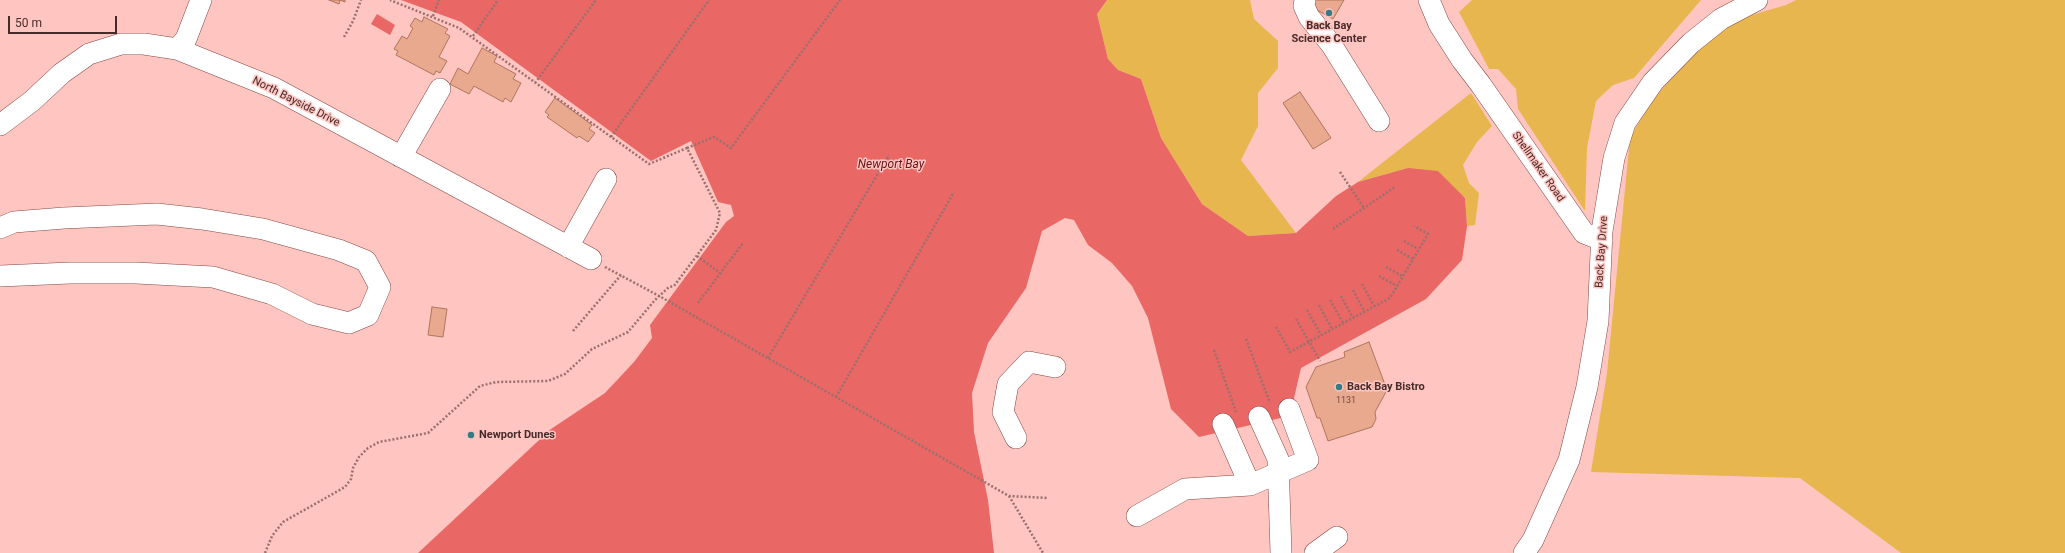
<!DOCTYPE html>
<style>
body{margin:0}
#map{position:relative;width:2065px;height:553px;overflow:hidden;background:#ffc5c1;font-family:Roboto,sans-serif}
canvas{display:block}
.scale{position:absolute;left:8px;top:16px;width:109px;height:18px;box-sizing:border-box;border:2px solid #472b2a;border-top:0;padding-left:5px;font-size:12px;line-height:14px;white-space:nowrap;color:#472b2a;-webkit-text-stroke:3px #ffc5c1;paint-order:stroke}
</style>
<div id="map">
<canvas width="2065" height="553"></canvas>
<div class="scale">50 m</div>
</div>
<script>
const ctx = document.querySelector('canvas').getContext('2d');
ctx.lineJoin = 'round';
function paint(path, color) { ctx.fillStyle = color; ctx.fill(path, 'evenodd'); }
const shape = rows => new Path2D(rows.map(r => 'M' + r).join(''));
function trace(path, color, width, dash) { ctx.strokeStyle = color; ctx.lineWidth = width; ctx.lineCap = dash ? 'butt' : 'round'; ctx.setLineDash(dash || []); ctx.stroke(path); }
function label(font, color, halo, rows, align = 'center') {
  ctx.font = font + ' Roboto,sans-serif'; ctx.lineWidth = 3; ctx.setLineDash([]); ctx.textBaseline = 'middle'; ctx.strokeStyle = halo; ctx.fillStyle = color; for (const [text, x, y, turn = 0] of rows) {
    ctx.save(); ctx.translate(x, y); ctx.rotate((+turn || 0) * Math.PI / 180); ctx.textAlign = isNaN(turn) ? turn : align; if (halo) ctx.strokeText(text, 0, 0); ctx.fillText(text, 0, 0); ctx.restore();
  }
}
paint(shape([
 [1107,0,1250,0,1254,19,1278,41,1278,68,1258,93,1258,126,1241,160,1296,233,1248,236,1202,204,1161,138,1141,79,1118,70,1108,59,1097,14],
 [1472,0,1701,0,1634,78,1613,85,1596,101,1587,148,1585,211,1518,109,1516,89,1498,69,1489,69,1459,12],
 [1796,0,2065,0,2065,553,1901,553,1800,478,1591,472,1607,373,1630,138,1652,100,1705,43,1735,20,1786,5],
 [1471,93,1492,126,1477,142,1463,165,1469,183,1479,193,1475,225,1467,226,1465,197,1408,168,1358,182]
]), '#e7b64e');
paint(shape([
 [401,0,1107,0,1097,14,1108,59,1118,70,1141,79,1161,138,1202,204,1248,236,1296,233,1336,196,1358,182,1408,168,1438,171,1465,198,1467,226,1462,260,1426,299,1301,368,1294,398,1298,414,1199,437,1171,409,1148,318,1132,286,1112,263,1088,245,1074,220,1065,218,1042,231,1026,288,988,343,972,393,974,432,988,500,994,553,418,553,551,429,605,393,634,362,652,338,650,325,726,222,734,216,731,205,718,202,691,141,651,161,461,22],
 [377,14,395,25,390,35,371,24]
]), '#e96764');
const building = shape([
 [329,0,345,0,345,2,340,0,339,4,329,0],
 [1314,0,1344,0,1333,19,1310,6,1314,0],
 [424,17,448,29,445,33,450,36,439,57,447,61,440,73,436,71,434,75,396,55,398,51,394,49,402,36,407,39,413,28,410,26,415,18,422,22,424,17],
 [482,48,497,56,494,62,516,74,513,79,521,83,511,102,505,98,503,102,474,86,469,94,450,84,458,68,468,74,482,48],
 [1300,92,1331,138,1313,149,1283,103,1300,92],
 [555,98,592,125,589,129,595,133,588,142,579,136,577,138,547,117,549,115,545,112,555,98],
 [432,307,447,309,443,337,428,335,432,307],
 [1369,342,1387,390,1375,412,1376,419,1372,427,1328,441,1320,418,1317,418,1306,387,1316,367,1345,357,1344,352,1369,342]
]);
paint(building, '#e8a98f');
trace(building, '#b0755c', 1);
const minor = shape([
 [1305,0,1304,6,1309,17,1331,44,1379,121],
 [1429,0,1439,24,1462,60,1481,85,1584,233,1602,240],
 [177,49,186,39,201,0],
 [0,125,32,101,62,73,89,54,121,44,144,44,177,49,274,88,591,259],
 [401,157,440,89],
 [0,228,14,222,64,218,157,214,202,219,263,229,339,250,366,261,380,287,368,315,349,323,312,314,272,294,213,277,136,273,70,273,0,276],
 [568,247,606,179],
 [1259,417,1278,459,1281,553],
 [1223,424,1250,485],
 [1016,438,1003,412,1008,384,1029,362,1055,367],
 [1137,516,1185,489,1250,485,1308,460,1289,409],
 [1315,553,1337,537],
 [1524,553,1533,540,1569,460,1587,387,1598,321,1602,231,1614,158,1625,123,1653,82,1691,43,1721,19,1757,0]
]);
trace(minor, '#854845', 22);
trace(shape([
 [433,16,439,0],
 [473,36,498,0],
 [344,37,353,21,361,0],
 [535,83,596,0],
 [611,137,709,0],
 [687,148,714,137,731,148,840,0],
 [1340,172,1364,208],
 [1333,229,1395,187],
 [1404,241,1418,249],
 [1397,250,1413,259],
 [697,256,720,273],
 [605,267,661,297,1009,496,1048,498],
 [1386,267,1402,276],
 [1379,276,1397,286],
 [1362,284,1374,306],
 [1353,290,1364,311],
 [1341,296,1353,318],
 [1330,300,1343,323],
 [698,303,743,243],
 [1319,305,1332,329],
 [1307,310,1321,335],
 [1296,319,1320,361],
 [1276,327,1290,352,1390,298,1428,234,1414,226],
 [573,331,621,275],
 [1246,339,1270,403],
 [1214,350,1236,412],
 [768,358,889,155],
 [836,397,954,192],
 [1009,496,1043,553],
 [265,553,272,536,283,522,345,487,351,479,353,468,359,457,368,448,379,442,428,433,480,386,496,382,548,381,565,374,592,349,628,332,655,300,669,287,674,286,716,230,720,213,687,148,649,164,459,28,390,0]
]), '#9a706e', 2.5, [2, 2]);
trace(minor, '#fff', 21);
for (const [x, y, r, color] of [
 [1329,13,4,"#347c83"],
 [1339,387,4,"#347c83"],
 [471,435,4,"#347c83"]
]) { const dot = new Path2D(); dot.arc(x, y, r, 0, 2 * Math.PI); ctx.fillStyle = color; ctx.fill(dot); trace(dot, '#ffc5c1', 1.5); }
label('9px', '#6f4a43', null, [
 ["1131",1346,401]
]);
label('bold 11px', '#472b2a', '#ffc5c1', [
 ["Back Bay",1329,26,"center"],
 ["Science Center",1329,39,"center"],
 ["Back Bay Bistro",1347,387],
 ["Newport Dunes",479,435]
], 'left');
label('11px', '#472b2a', '#ffc5c1', [
 ["North Bayside Drive",296,102,27],
 ["Shellmaker Road",1538,167,55],
 ["Back Bay Drive",1602,252,-86]
]);
label('italic 12px', '#661317', '#ffc5c1', [
 ["Newport Bay",891,165]
]);
</script>
